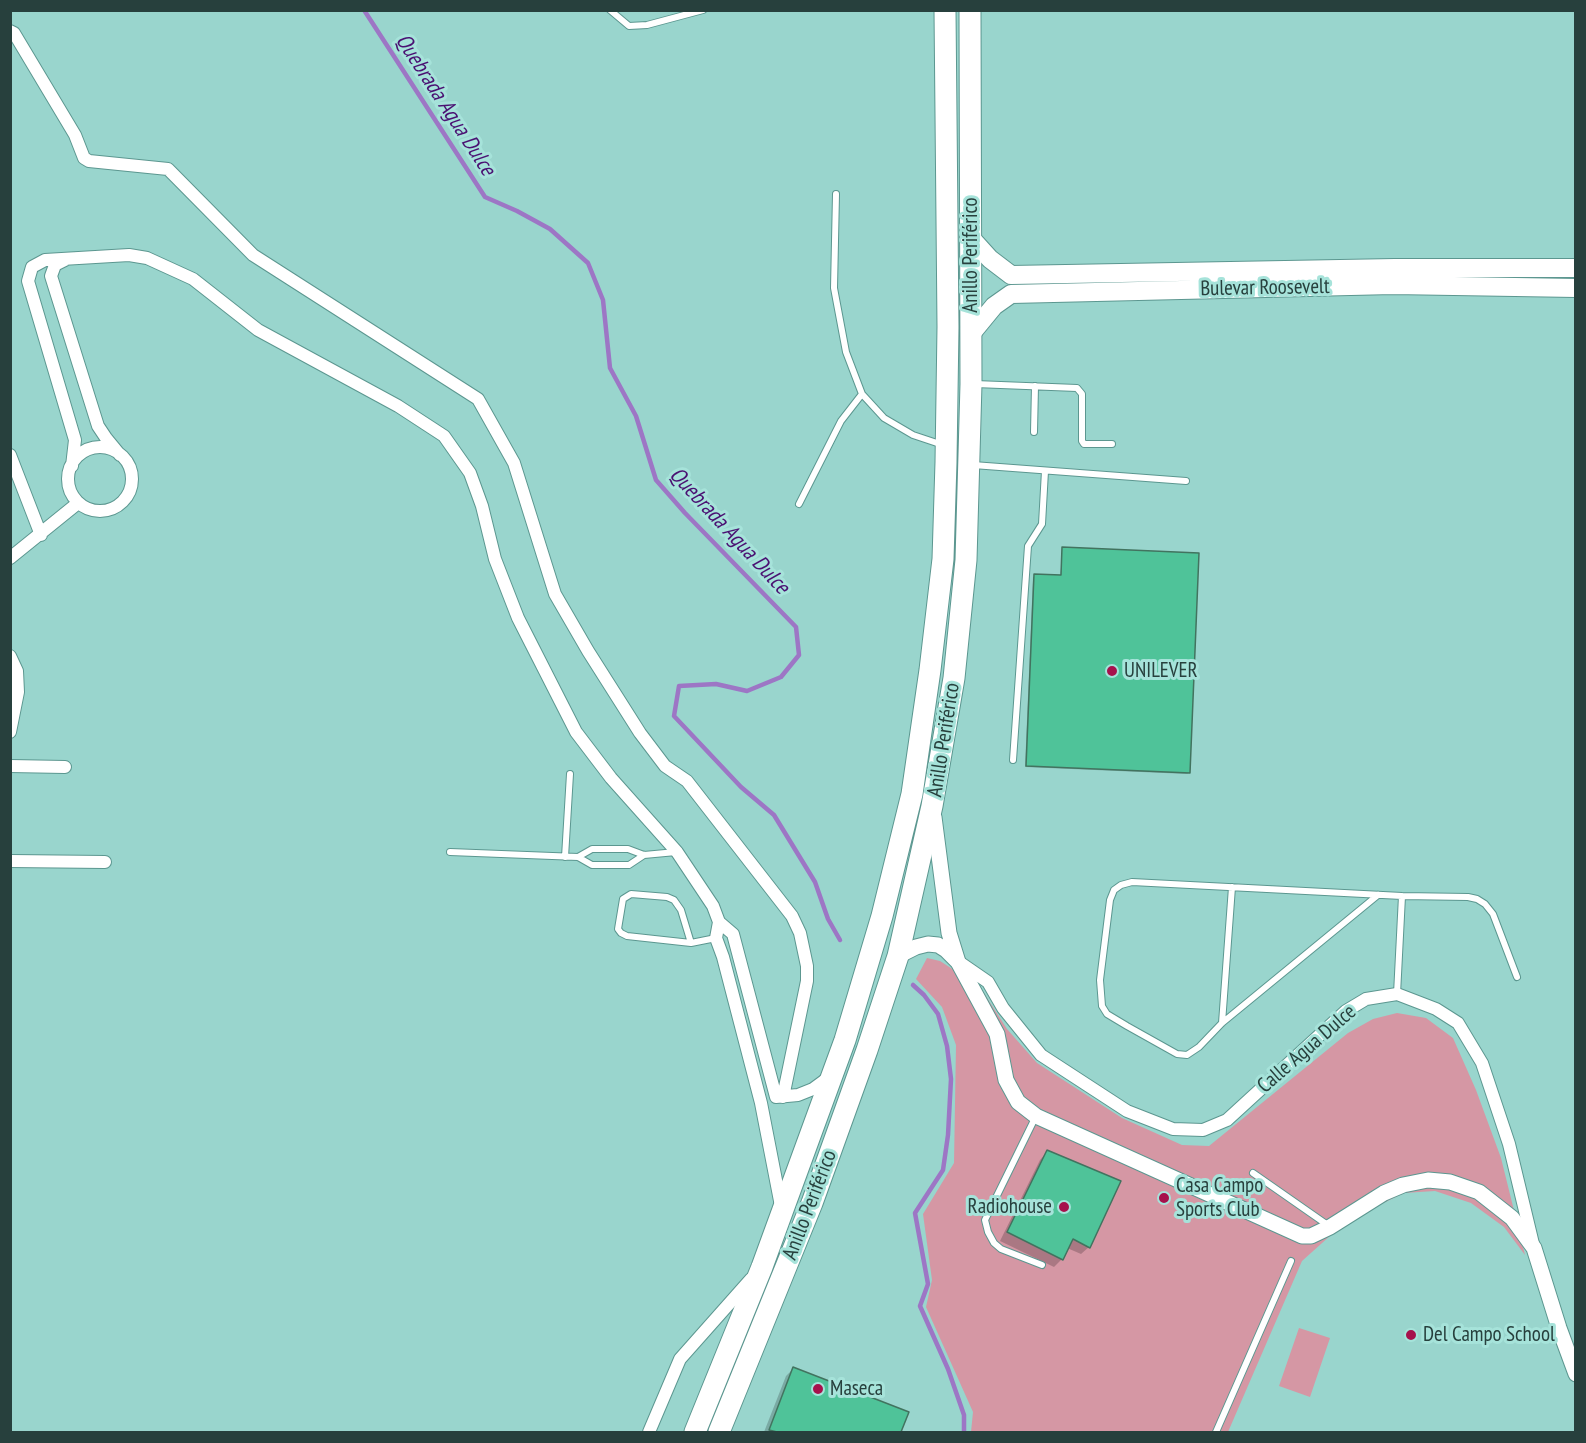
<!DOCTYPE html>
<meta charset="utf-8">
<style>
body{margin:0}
#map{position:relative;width:1586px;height:1443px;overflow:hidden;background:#99d5cd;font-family:"PT Sans Narrow",sans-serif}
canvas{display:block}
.frame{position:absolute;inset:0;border:12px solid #27403d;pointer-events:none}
</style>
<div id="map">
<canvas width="1586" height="1443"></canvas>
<div class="frame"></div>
</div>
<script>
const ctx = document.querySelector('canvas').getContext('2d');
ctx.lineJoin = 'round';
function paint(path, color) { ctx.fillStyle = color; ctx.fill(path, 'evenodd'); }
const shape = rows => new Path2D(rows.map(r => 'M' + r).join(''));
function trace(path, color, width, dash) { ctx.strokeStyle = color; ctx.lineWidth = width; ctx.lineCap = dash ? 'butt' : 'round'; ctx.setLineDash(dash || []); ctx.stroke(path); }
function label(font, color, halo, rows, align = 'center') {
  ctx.font = font + ' "PT Sans Narrow",sans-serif'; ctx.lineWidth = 6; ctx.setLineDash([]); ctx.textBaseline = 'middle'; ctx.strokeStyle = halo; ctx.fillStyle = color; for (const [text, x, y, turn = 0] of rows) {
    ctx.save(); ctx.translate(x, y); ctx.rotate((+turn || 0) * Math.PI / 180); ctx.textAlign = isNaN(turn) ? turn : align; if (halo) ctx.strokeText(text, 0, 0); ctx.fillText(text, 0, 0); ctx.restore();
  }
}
paint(shape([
 [927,958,940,961,980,987,1007,1029,1037,1063,1122,1118,1182,1145,1209,1146,1348,1033,1373,1019,1397,1013,1426,1018,1453,1038,1476,1090,1501,1158,1525,1255,1504,1227,1471,1203,1435,1191,1404,1193,1371,1209,1331,1235,1302,1261,1228,1432,971,1432,973,1412,926,1307,932,1280,923,1214,954,1163,956,1045,942,1007,916,979],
 [1299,1328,1330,1338,1310,1397,1279,1386]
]), '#d597a4');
paint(shape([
 [1063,548,1189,773,1187,774,1025,767,1033,577,1060,577],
 [1047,1152,1089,1247,1081,1254,1067,1248,1062,1259,1054,1267,1000,1241,1040,1160],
 [794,1368,907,1413,900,1432,764,1432,786,1376]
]), '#0003');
trace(shape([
 [364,10,485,197,517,211,550,229,588,263,603,300,610,368,636,416,656,480,685,513,796,627,799,655,781,677,747,691,716,684,679,686,674,716,741,787,774,815,815,882,828,919,840,940],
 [913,985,924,995,938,1014,947,1046,951,1079,948,1135,943,1170,915,1213,928,1284,920,1306,948,1369,964,1415,964,1432]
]), '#9d76c5', 4.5);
const building = shape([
 [1062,547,1199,553,1190,773,1026,766,1034,574,1061,575,1062,547],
 [1047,1150,1121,1181,1090,1248,1073,1239,1063,1260,1007,1232,1047,1150],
 [793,1367,909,1412,901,1432,777,1432,769,1430,793,1367]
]);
paint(building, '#4fc399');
trace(building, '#42735f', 1.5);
const service = shape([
 [610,10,629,26,647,25,703,10],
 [836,194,834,288,846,352,862,394,884,418,913,435,943,445],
 [975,384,1077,388,1082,394,1082,441,1084,444,1112,444],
 [1034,432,1035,386],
 [973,465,1186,481],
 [799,504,841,421,862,394],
 [1013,760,1028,546,1042,524,1045,471],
 [450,852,578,857,592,865,629,865,644,855],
 [565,857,570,774],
 [578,857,592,849,628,849,644,855,676,852],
 [1378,895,1222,1023,1199,1047,1187,1055,1177,1054,1127,1026,1107,1014,1102,1006,1100,980,1110,900,1114,890,1121,885,1132,882,1402,896,1468,897,1477,899,1485,904,1493,914,1517,977],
 [691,943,681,910,674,900,667,897,631,894,623,899,618,929,621,933,627,936,691,943,716,938],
 [1397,994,1402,896],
 [1222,1023,1232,887],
 [1036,1116,985,1220,988,1232,994,1243,1001,1249,1042,1265],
 [1253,1173,1329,1226],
 [1216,1432,1291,1261]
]);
const minor = shape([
 [10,31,14,33,75,135,84,158,89,161,168,169,253,255,478,399,514,463,555,594,588,651,640,733,665,766,687,781,792,916,800,933,807,966,807,981,783,1097],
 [65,260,55,265,51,276,98,426,106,438,120,455],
 '68 479a32 32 0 1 1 64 0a32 32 0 1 1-64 0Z',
 [10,455,41,535],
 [72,466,75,440,28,281,32,267,45,260,129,255,147,258,193,279,258,330,398,406,444,436,470,473,482,506,495,559,518,618,576,732,611,778,677,852,713,906,719,922,733,934,776,1097],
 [10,558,78,503],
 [10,656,17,671,18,692,10,732],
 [10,766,65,767],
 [10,861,105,862],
 [719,922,716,938,723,957,761,1103,781,1206],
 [959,962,988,982,1003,1008,1041,1055,1127,1111,1173,1129,1203,1130,1227,1120,1346,1011,1366,999,1397,994,1436,1009,1458,1023,1482,1063,1509,1144,1533,1244],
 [776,1097,798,1095,813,1089,828,1078],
 [649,1432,680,1359,751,1279]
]);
const tertiary = shape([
 [934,817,949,933,958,962,997,1034,1006,1080,1018,1102,1036,1116,1302,1236,1311,1236,1330,1227,1384,1193,1403,1185,1428,1180,1450,1182,1479,1192,1512,1218,1534,1248,1559,1328,1576,1374],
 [898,956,916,947,928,944,938,945,946,950,958,962]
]);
const secondary = shape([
 [971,238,990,259,1011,275,1395,268,1576,268],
 [971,334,994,306,1011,294,1393,285,1576,288]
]);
const trunk = shape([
 [695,1432,762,1267,845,1040,882,916,912,794,930,670,943,559,946,462,948,327,945,10],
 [719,1432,812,1203,867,1050,898,956,932,806,954,678,966,560,971,384,970,10]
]);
trace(service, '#5c9790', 8);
trace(minor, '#5c9790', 14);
trace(tertiary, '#5c9790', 17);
trace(secondary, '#5c9790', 20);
trace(trunk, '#5c9790', 23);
trace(service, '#fff', 6);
trace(minor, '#fff', 12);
trace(tertiary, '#fff', 15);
trace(secondary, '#fff', 18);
trace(trunk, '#fff', 21);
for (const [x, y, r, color] of [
 [1112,671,6,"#a6114c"],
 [1164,1198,6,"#a6114c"],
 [1064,1207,6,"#a6114c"],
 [1411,1335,6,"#a6114c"],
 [818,1389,6,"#a6114c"]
]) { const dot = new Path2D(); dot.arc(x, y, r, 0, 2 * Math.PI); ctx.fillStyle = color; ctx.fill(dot); trace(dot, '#a6e3da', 2); }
label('21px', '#27403d', '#a6e3da', [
 ["Anillo Periférico",971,255,-90],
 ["Bulevar Roosevelt",1265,288,-1],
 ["Anillo Periférico",944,740,-81],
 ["Calle Agua Dulce",1307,1049,-41],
 ["Anillo Periférico",810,1205,-69]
]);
label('21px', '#27403d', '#a6e3da', [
 ["UNILEVER",1124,671],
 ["Casa Campo",1176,1186],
 ["Sports Club",1176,1210],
 ["Radiohouse",1052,1207,"right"],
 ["Del Campo School",1423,1335],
 ["Maseca",830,1389]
], 'left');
label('italic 22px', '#4a1172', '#a6e3da', [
 ["Quebrada Agua Dulce",445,105,57],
 ["Quebrada Agua Dulce",729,531,47]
]);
</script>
